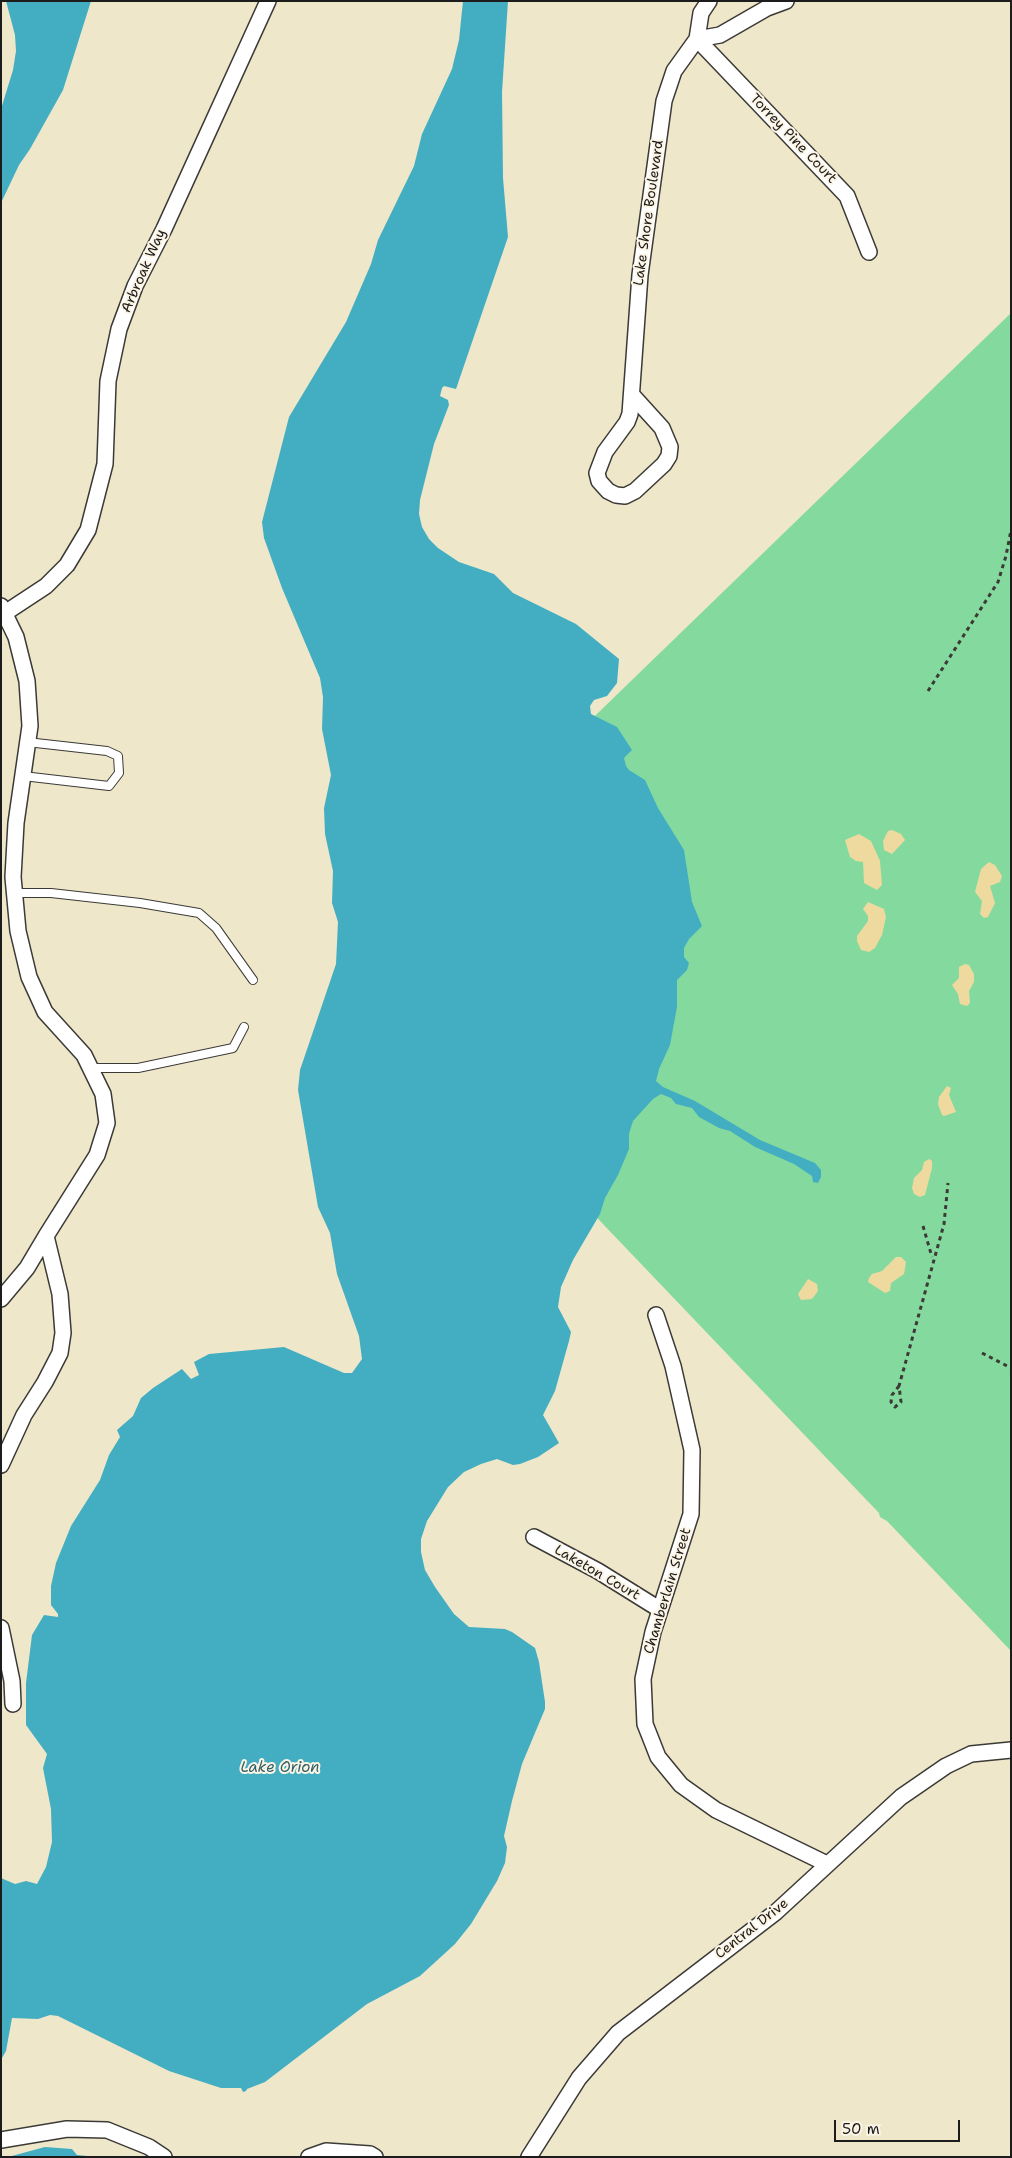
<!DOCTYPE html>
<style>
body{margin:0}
#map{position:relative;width:1012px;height:2158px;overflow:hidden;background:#eee7ca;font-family:"Shantell Sans",sans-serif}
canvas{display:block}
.frame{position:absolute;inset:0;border:2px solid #1c1c1c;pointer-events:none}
.scale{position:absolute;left:834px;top:2120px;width:126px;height:22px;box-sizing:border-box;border:2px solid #1c1c1c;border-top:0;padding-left:6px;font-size:15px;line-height:18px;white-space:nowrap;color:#1c1c1c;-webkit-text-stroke:4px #fcf5e5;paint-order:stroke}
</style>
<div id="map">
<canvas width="1012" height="2158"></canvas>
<div class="frame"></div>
<div class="scale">50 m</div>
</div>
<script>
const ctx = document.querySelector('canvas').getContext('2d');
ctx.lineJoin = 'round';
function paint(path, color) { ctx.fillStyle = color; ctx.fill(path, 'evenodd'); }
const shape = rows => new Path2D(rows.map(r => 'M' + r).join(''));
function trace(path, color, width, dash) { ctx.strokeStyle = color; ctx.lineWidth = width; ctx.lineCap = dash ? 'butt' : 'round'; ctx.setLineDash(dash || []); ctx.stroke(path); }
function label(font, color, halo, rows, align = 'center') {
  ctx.font = font + ' "Shantell Sans",sans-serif'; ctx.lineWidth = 4; ctx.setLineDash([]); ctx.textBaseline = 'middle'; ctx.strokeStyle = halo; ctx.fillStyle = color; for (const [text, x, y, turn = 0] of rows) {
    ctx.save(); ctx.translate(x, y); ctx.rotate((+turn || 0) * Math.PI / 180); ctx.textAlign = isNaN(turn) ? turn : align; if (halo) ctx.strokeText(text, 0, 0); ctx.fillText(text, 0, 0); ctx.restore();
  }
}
paint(shape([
 [1011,313,1011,1651,887,1521,880,1517,879,1513,347,956]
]), '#84da9e');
paint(shape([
 [892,830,901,834,905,840,892,854,884,850,883,841,888,831],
 [859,834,871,841,880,861,882,885,877,890,864,883,863,862,856,861,850,857,845,840],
 [989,862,995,865,1002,876,1000,882,990,886,995,903,988,917,984,918,980,914,982,901,975,892,981,869],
 [868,902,884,909,886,917,882,935,875,948,869,952,861,950,857,941,857,936,868,921,868,916,863,909],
 [965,964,969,965,974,974,974,982,969,991,970,1003,967,1006,960,1004,958,994,952,985,959,978,959,967],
 [947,1086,951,1088,949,1095,956,1112,944,1116,942,1115,938,1104,939,1097],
 [929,1159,932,1161,932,1168,925,1195,920,1197,914,1194,912,1188,914,1178,922,1170,924,1162],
 [896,1257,901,1257,906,1262,904,1274,891,1283,890,1291,885,1293,868,1282,869,1278,872,1274,882,1271],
 [808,1279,817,1284,818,1291,812,1299,801,1300,798,1294]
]), '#eeda9e');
paint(shape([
 [6,1,91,1,63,90,30,149,19,165,1,203,1,109,13,70,16,51,15,35],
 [463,1,508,1,502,92,503,178,508,237,456,389,444,386,442,388,440,396,448,400,449,405,434,444,420,500,419,514,422,527,429,539,438,548,459,562,494,574,513,593,576,624,619,659,617,683,607,696,594,700,590,706,591,714,617,727,632,750,624,758,626,766,629,770,645,780,658,808,684,850,692,902,702,926,689,939,684,948,684,957,689,963,687,970,677,980,677,1007,670,1045,659,1069,656,1081,663,1087,695,1101,760,1140,815,1163,821,1170,821,1177,818,1183,813,1182,812,1176,794,1164,755,1147,730,1131,719,1128,699,1117,692,1108,676,1104,671,1098,661,1094,653,1099,633,1121,629,1134,629,1149,618,1175,605,1198,600,1214,573,1260,561,1287,558,1307,571,1332,569,1341,555,1391,543,1415,559,1443,538,1457,520,1464,513,1465,497,1459,481,1464,464,1472,448,1487,427,1521,421,1539,421,1552,425,1570,435,1587,454,1614,469,1627,505,1629,512,1632,535,1648,539,1662,545,1702,545,1709,522,1764,512,1801,504,1836,507,1847,505,1863,497,1881,471,1924,455,1944,420,1976,367,2004,265,2082,247,2089,246,2091,243,2092,241,2088,221,2088,169,2071,58,2016,50,2015,38,2019,12,2018,6,2051,2,2058,1,1878,15,1884,26,1881,37,1884,46,1867,52,1842,51,1809,43,1768,47,1754,26,1725,26,1683,32,1635,44,1615,58,1617,58,1614,51,1605,51,1586,56,1563,71,1526,100,1480,109,1455,120,1437,117,1430,133,1416,141,1398,153,1388,182,1369,191,1379,199,1375,194,1362,209,1354,284,1347,344,1373,352,1373,362,1359,359,1336,337,1274,330,1233,318,1207,298,1090,300,1070,336,964,338,922,332,903,333,871,325,834,324,808,331,775,322,729,323,697,320,678,282,588,264,538,262,522,289,417,346,322,371,264,378,240,414,166,422,134,452,69,459,40],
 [45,2147,72,2149,77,2155,99,2157,8,2157]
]), '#43aec2');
const lane = shape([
 [23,776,109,786,119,773,118,756,107,751,27,742],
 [14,893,51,893,140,903,199,913,216,928,253,980],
 [90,1068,138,1068,233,1048,244,1027]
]);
const street = shape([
 [697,39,847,196,869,252],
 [697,39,720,35,767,8,786,1],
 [633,396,662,428,670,447,669,456,664,464,635,491,625,496,616,495,608,491,599,481,597,473,605,452,627,422,630,414,640,275,664,101,674,71,697,39,701,13,709,1],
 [1,606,16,637,27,681,30,726,16,823,13,877,18,931,29,977,45,1012,84,1055,103,1094,107,1123,97,1155,46,1236,60,1294,63,1333,60,1353,45,1382,24,1415,1,1465],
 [5,613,46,586,67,565,88,530,105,464,108,381,119,329,135,286,164,229,268,1],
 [1,1299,27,1268,46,1236],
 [656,1315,673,1366,692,1450,691,1514,653,1632,643,1679,645,1724,658,1757,681,1785,716,1810,827,1864],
 [534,1537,598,1571,659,1609],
 [1,1628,12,1681,13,1704],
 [1,2140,67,2129,107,2130,149,2147,164,2157],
 [309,2157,326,2151,370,2154,375,2157],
 [529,2157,579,2078,618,2033,776,1912,901,1797,946,1766,971,1754,1011,1750]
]);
trace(lane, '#3c3a36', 10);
trace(street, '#3c3a36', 18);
trace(shape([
 [928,691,998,582,1006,556,1011,530],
 [923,1226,932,1257],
 [982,1353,1011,1368],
 [899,1386,892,1395,891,1402,895,1407,901,1402,899,1386,944,1224,948,1183]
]), '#3c3a36', 3, [4, 4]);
trace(lane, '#fff', 8);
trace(street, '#fff', 15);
label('14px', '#1c1c1c', '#fcf5e5', [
 ["Torrey Pine Court",793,139,46],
 ["Lake Shore Boulevard",649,213,-82],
 ["Arbroak Way",144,271,-66],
 ["Laketon Court",597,1573,30],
 ["Chamberlain Street",668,1591,-73],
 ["Central Drive",752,1929,-38]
]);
label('italic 15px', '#2e5e67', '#fcf5e5', [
 ["Lake Orion",280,1768]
]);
</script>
